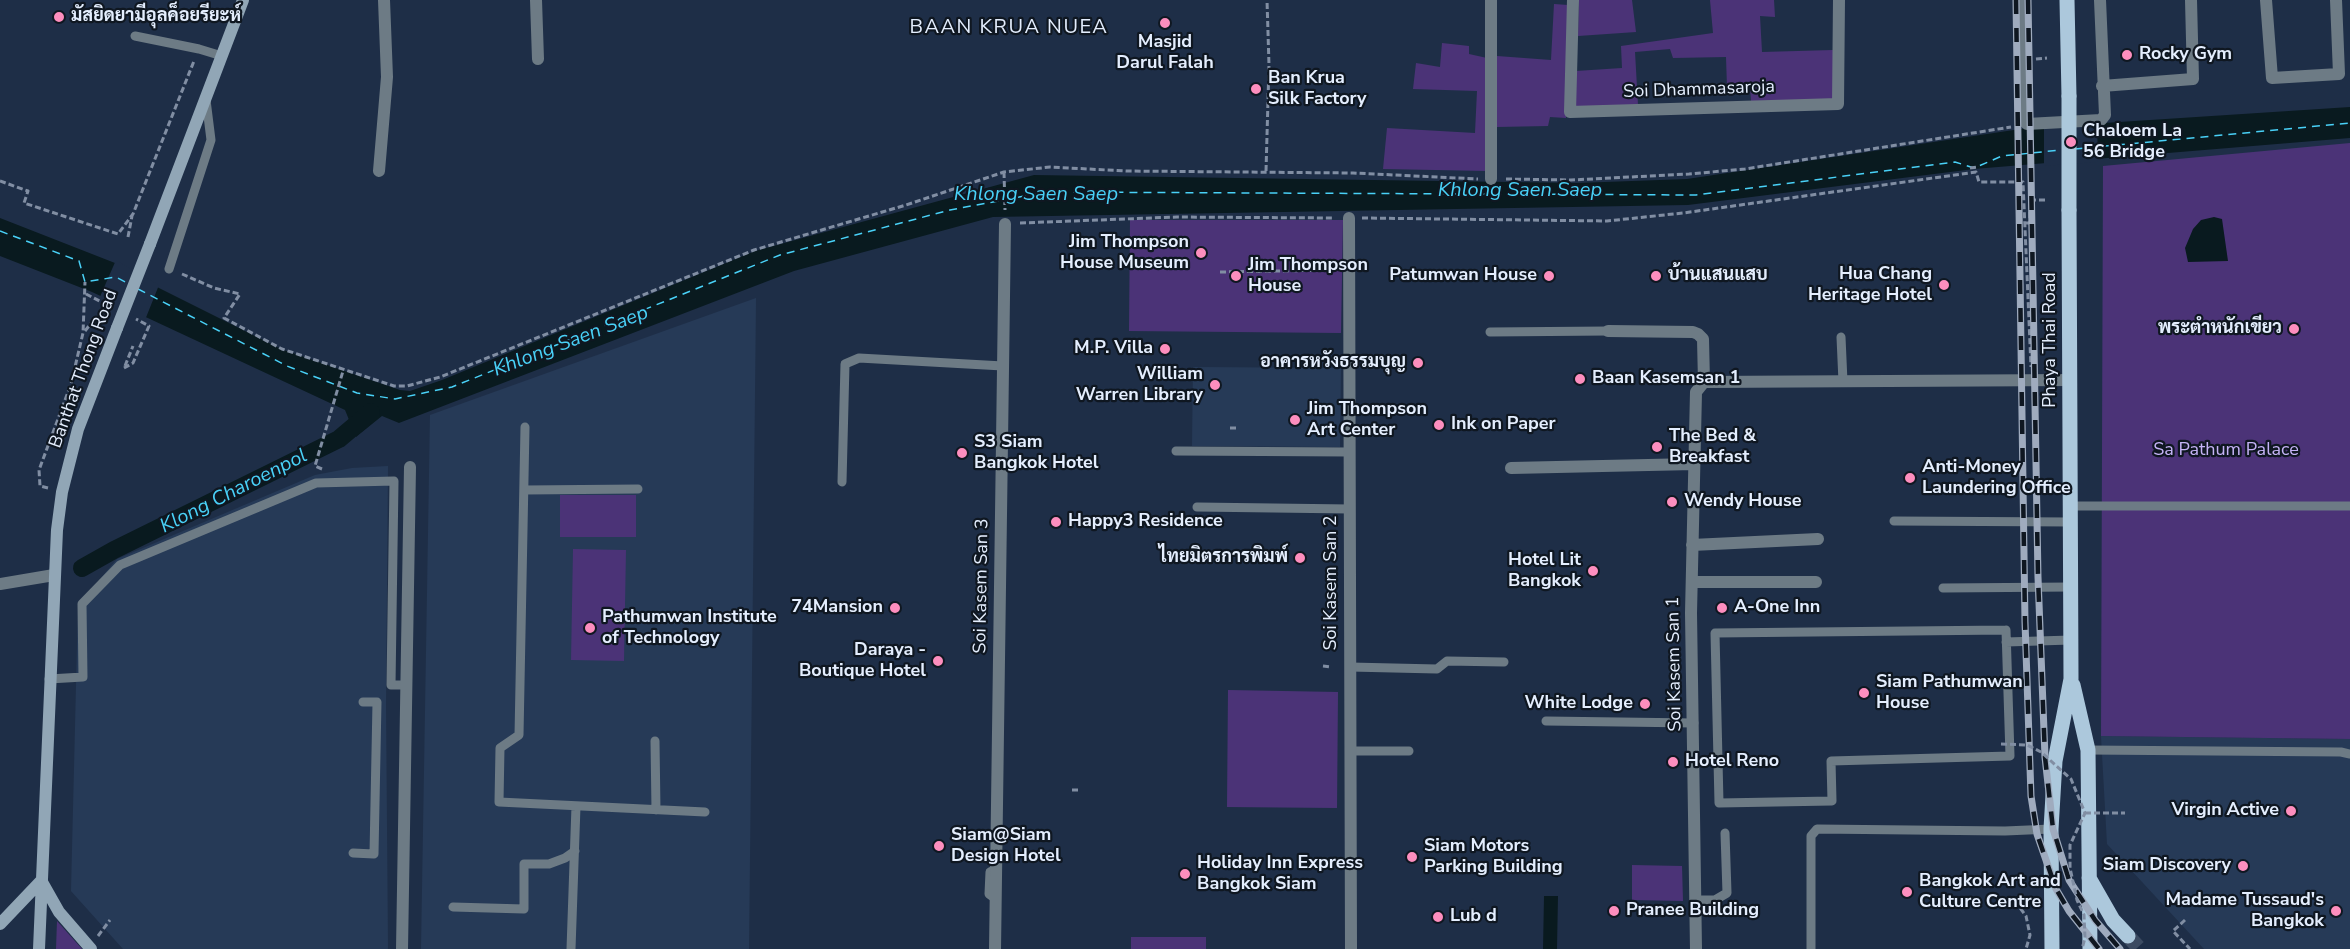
<!DOCTYPE html>
<meta charset="utf-8">
<style>
body{margin:0}
canvas{display:block;background:#1e2e47}
</style>
<canvas width="2350" height="949"></canvas>
<script>
const ctx = document.querySelector('canvas').getContext('2d');
ctx.lineJoin = 'round';
function paint(path, color) { ctx.fillStyle = color; ctx.fill(path, 'evenodd'); }
const shape = rows => new Path2D(rows.map(r => 'M' + r).join(''));
function trace(path, color, width, dash) { ctx.strokeStyle = color; ctx.lineWidth = width; ctx.lineCap = dash ? 'butt' : 'round'; ctx.setLineDash(dash || []); ctx.stroke(path); }
function label(font, color, halo, rows, align = 'center') {
  ctx.font = font + ' "Nunito Sans",Sarabun,sans-serif'; ctx.lineWidth = 4.5; ctx.setLineDash([]); ctx.textBaseline = 'middle'; ctx.strokeStyle = halo; ctx.fillStyle = color; for (const [text, x, y, turn = 0] of rows) {
    ctx.save(); ctx.translate(x, y); ctx.rotate((+turn || 0) * Math.PI / 180); ctx.textAlign = isNaN(turn) ? turn : align; if (halo) ctx.strokeText(text, 0, 0); ctx.fillText(text, 0, 0); ctx.restore();
  }
}
paint(shape([
 [756,298,749,949,421,949,430,415],
 [1193,367,1341,368,1340,447,1192,446],
 [388,466,386,706,388,949,123,949,71,891,78,605,117,559,315,475,352,468],
 [2101,736,2350,739,2350,949,2204,949,2107,844]
]), '#263a57');
paint(shape([
 [1579,0,1632,0,1636,32,1578,36],
 [1710,0,1774,0,1775,17,1760,16,1762,52,1833,50,1834,100,1751,101,1750,87,1727,87,1726,57,1673,58,1670,49,1635,52,1638,105,1574,108,1576,71,1622,68,1621,46,1713,33],
 [1554,4,1568,5,1566,118,1550,117,1548,126,1496,127,1497,56,1551,60],
 [1442,43,1469,46,1469,54,1487,58,1487,171,1383,169,1387,128,1475,133,1477,91,1413,89,1416,63,1440,67],
 [2350,143,2350,739,2101,736,2103,166],
 [1130,220,1343,220,1341,333,1129,331],
 [560,495,636,495,636,537,560,537],
 [573,549,626,550,624,661,571,660],
 [1228,690,1338,692,1337,808,1227,807],
 [1632,865,1682,866,1683,901,1632,900],
 [57,921,82,949,56,949],
 [1131,937,1206,937,1206,949,1131,949]
]), '#4b3377');
paint(shape([
 [2350,107,2350,138,1974,169,1688,205,993,217,794,271,399,423,382,416,356,437,345,410,92,292,0,256,0,218,115,263,155,286,281,349,400,390,410,391,442,380,755,251,1034,175,1577,183,1687,179,2027,128],
 [2214,217,2222,219,2228,261,2188,262,2185,248,2193,229,2201,220],
 [1544,896,1558,896,1557,949,1543,949]
]), '#091a1f');
paint(shape([
 [2097,121,2098,162,2044,166,2044,124],
 [116,260,159,285,145,320,99,299]
]), '#1e2e47');
trace(shape([
 [82,568,114,550,339,439,371,412]
]), '#091a1f', 18);
trace(shape([
 [2075,149,2350,123],
 [0,231,79,261,85,282,116,277,129,284],
 [138,289,287,366,357,393,395,399,452,387,780,255,950,210,1046,192,1696,195,1955,162,1974,168,2002,156,2061,150]
]), '#49d1f7', 1.5, [8, 6]);
trace(shape([
 [2128,936,2140,949]
]), '#3c4b62', 15, [15, 8]);
trace(shape([
 [2036,59,2047,58],
 [1970,168,1979,167],
 [1266,171,1269,65,1267,0],
 [1004,172,1005,210],
 [1506,179,1571,180,1689,174,1745,169,2011,127],
 [0,181,28,191,24,203,118,234,133,214,194,61],
 [1362,218,1607,221,1683,213,1976,172,1979,182,2023,182,2031,367],
 [1020,223,1177,217,1334,218],
 [2026,223,2030,223,2030,200,2048,200],
 [128,237,132,216],
 [1220,272,1336,270],
 [182,274,214,288,240,294,224,318,282,349,394,386,407,386,440,377,754,250,906,205,1004,172,1050,167,1126,171,1353,173,1478,179],
 [86,294,111,307],
 [85,331,95,318],
 [125,366,133,346],
 [124,368,133,363,149,326,136,319],
 [1230,428,1236,428],
 [322,469,315,466,343,371],
 [48,488,40,486,39,470,71,384,83,333,85,282],
 [1323,666,1331,667],
 [1072,790,1078,790],
 [2015,901,2026,916,2030,935,2026,949],
 [2185,920,2173,931,2190,949],
 [98,936,110,920]
]), '#818ea3', 3, [6, 3]);
trace(shape([
 [135,36,199,49,222,56],
 [169,269,211,140,206,100],
 [1490,332,1608,331],
 [1841,337,1843,382],
 [525,427,519,735,500,748,499,802,705,812],
 [1176,451,1349,452],
 [842,482,845,364,859,358,1003,366],
 [525,490,638,489],
 [2071,506,2350,506],
 [1197,507,1350,509],
 [1894,521,2071,522],
 [1943,588,2071,587],
 [2006,630,2010,756,1831,761,1832,801,1719,803,1715,633,2006,630],
 [2006,642,2071,640],
 [1350,667,1437,669,1447,661,1504,662],
 [49,679,83,677,82,604,120,565,316,483,394,481,391,685,405,685],
 [1546,721,1694,723],
 [655,741,656,810],
 [2088,750,2341,752,2350,754],
 [1350,751,1409,751],
 [353,853,374,854,377,702,363,702],
 [996,899,989,894,990,872,997,869],
 [1695,900,1715,900,1727,893,1725,833],
 [453,907,524,909,524,864,549,864,565,858,575,851],
 [571,949,576,806],
 [1811,949,1811,836,1817,829,2005,831,2051,829]
]), '#6d7b85', 9);
trace(shape([
 [536,0,538,59],
 [1491,0,1491,179],
 [1573,0,1570,112,1838,104,1839,0],
 [2022,0,2023,120,2027,124,2101,120,2105,115,2100,0],
 [2266,0,2272,78,2339,74,2336,0],
 [2102,86,2193,79,2191,0],
 [379,171,387,77,384,0],
 [1349,218,1351,949],
 [1608,331,1693,332,1698,334,1703,339,1704,382],
 [1511,468,1694,464],
 [1692,545,1818,539],
 [1692,582,1816,582],
 [0,584,54,575],
 [402,949,410,467],
 [995,949,1005,224],
 [1696,949,1691,613,1696,392,1704,382,2071,380]
]), '#6d7b85', 12);
trace(shape([
 [150,244,243,0],
 [42,882,59,912,91,949],
 [0,924,41,881],
 [39,949,57,530,62,492,78,429,117,328]
]), '#91a6b6', 12);
trace(shape([
 [2067,0,2069,96],
 [2073,685,2088,750,2090,949],
 [2089,878,2113,920,2128,936],
 [2052,949,2051,829,2055,761,2071,679,2069,210]
]), '#acc8dc', 15);
const rail = shape([
 [2016,0,2025,622,2031,796,2037,834,2056,889,2069,911,2099,949],
 [2028,0,2038,577,2045,757,2053,829,2069,880,2095,920,2120,949]
]);
trace(rail, '#9fabbe', 7);
trace(rail, '#0f1721', 4.5, [14]);
trace(shape([
 [2001,744,2027,745,2041,752,2071,779,2085,813,2070,845,2070,868,2077,900,2084,915,2085,938,2082,949],
 [2085,813,2125,813]
]), '#818ea3', 3, [6, 3]);
trace(shape([
 [117,328,150,244]
]), '#91a6b6', 12);
trace(shape([
 [2069,96,2069,210]
]), '#acc8dc', 15);
for (const [x, y, r, color] of [
 [59,17,6,"#fd8ebe"],
 [1165,23,6,"#fd8ebe"],
 [2127,55,6,"#fd8ebe"],
 [1256,89,6,"#fd8ebe"],
 [2071,142,6,"#fd8ebe"],
 [1201,253,6,"#fd8ebe"],
 [1236,276,6,"#fd8ebe"],
 [1549,276,6,"#fd8ebe"],
 [1656,276,6,"#fd8ebe"],
 [1944,285,6,"#fd8ebe"],
 [2294,329,6,"#fd8ebe"],
 [1165,349,6,"#fd8ebe"],
 [1418,363,6,"#fd8ebe"],
 [1580,379,6,"#fd8ebe"],
 [1215,385,6,"#fd8ebe"],
 [1295,420,6,"#fd8ebe"],
 [1439,425,6,"#fd8ebe"],
 [1657,447,6,"#fd8ebe"],
 [962,453,6,"#fd8ebe"],
 [1910,478,6,"#fd8ebe"],
 [1672,502,6,"#fd8ebe"],
 [1056,522,6,"#fd8ebe"],
 [1300,558,6,"#fd8ebe"],
 [1593,571,6,"#fd8ebe"],
 [895,608,6,"#fd8ebe"],
 [1722,608,6,"#fd8ebe"],
 [590,628,6,"#fd8ebe"],
 [938,661,6,"#fd8ebe"],
 [1864,693,6,"#fd8ebe"],
 [1645,704,6,"#fd8ebe"],
 [1673,762,6,"#fd8ebe"],
 [2291,811,6,"#fd8ebe"],
 [939,846,6,"#fd8ebe"],
 [1412,857,6,"#fd8ebe"],
 [2243,866,6,"#fd8ebe"],
 [1185,874,6,"#fd8ebe"],
 [1907,892,6,"#fd8ebe"],
 [1614,911,6,"#fd8ebe"],
 [2336,911,6,"#fd8ebe"],
 [1438,917,6,"#fd8ebe"]
]) { const dot = new Path2D(); dot.arc(x, y, r, 0, 2 * Math.PI); ctx.fillStyle = color; ctx.fill(dot); trace(dot, '#0f1721', 2); }
label('bold 18px', '#e4eefe', '#0f1721', [
 ["มัสยิดยามีอุลค็อยรียะห์",71,17],
 ["Masjid",1165,43,"center"],
 ["Darul Falah",1165,64,"center"],
 ["Rocky Gym",2139,55],
 ["Ban Krua",1268,79],
 ["Silk Factory",1268,100],
 ["Chaloem La",2083,132],
 ["56 Bridge",2083,153],
 ["Jim Thompson",1189,243,"right"],
 ["House Museum",1189,264,"right"],
 ["Jim Thompson",1248,266],
 ["House",1248,287],
 ["Hua Chang",1932,275,"right"],
 ["Heritage Hotel",1932,296,"right"],
 ["Patumwan House",1537,276,"right"],
 ["บ้านแสนแสบ",1668,276],
 ["พระตำหนักเขียว",2282,329,"right"],
 ["M.P. Villa",1153,349,"right"],
 ["อาคารหวังธรรมบุญ",1406,363,"right"],
 ["William",1203,375,"right"],
 ["Warren Library",1203,396,"right"],
 ["Baan Kasemsan 1",1592,379],
 ["Jim Thompson",1307,410],
 ["Art Center",1307,431],
 ["Ink on Paper",1451,425],
 ["The Bed &",1669,437],
 ["Breakfast",1669,458],
 ["S3 Siam",974,443],
 ["Bangkok Hotel",974,464],
 ["Anti-Money",1922,468],
 ["Laundering Office",1922,489],
 ["Wendy House",1684,502],
 ["Happy3 Residence",1068,522],
 ["ไทยมิตรการพิมพ์",1288,558,"right"],
 ["Hotel Lit",1581,561,"right"],
 ["Bangkok",1581,582,"right"],
 ["74Mansion",883,608,"right"],
 ["A-One Inn",1734,608],
 ["Pathumwan Institute",602,618],
 ["of Technology",602,639],
 ["Daraya -",926,651,"right"],
 ["Boutique Hotel",926,672,"right"],
 ["Siam Pathumwan",1876,683],
 ["House",1876,704],
 ["White Lodge",1633,704,"right"],
 ["Hotel Reno",1685,762],
 ["Virgin Active",2279,811,"right"],
 ["Siam@Siam",951,836],
 ["Design Hotel",951,857],
 ["Siam Motors",1424,847],
 ["Parking Building",1424,868],
 ["Holiday Inn Express",1197,864],
 ["Bangkok Siam",1197,885],
 ["Siam Discovery",2231,866,"right"],
 ["Bangkok Art and",1919,882],
 ["Culture Centre",1919,903],
 ["Madame Tussaud's",2324,901,"right"],
 ["Bangkok",2324,922,"right"],
 ["Pranee Building",1626,911],
 ["Lub d",1450,917]
], 'left');
label('18px', '#e4eefe', '#0f1721', [
 ["Soi Dhammasaroja",1699,90,-2],
 ["Phaya Thai Road",2051,340,-90],
 ["Banthat Thong Road",84,369,-70],
 ["Soi Kasem San 2",1332,583,-90],
 ["Soi Kasem San 3",982,586,-89],
 ["Soi Kasem San 1",1675,664,-91]
]);
label('18px', '#c5b3f6', '#0f1721', [
 ["Sa Pathum Palace",2226,451]
]);
ctx.letterSpacing = '1.5px';
label('20px', '#e4eefe', '#0f1721', [
 ["BAAN KRUA NUEA",1009,28]
]);
ctx.letterSpacing = '0px';
label('italic 20px', '#49d1f7', '#0f1721', [
 ["Khlong Saen Saep",1520,191],
 ["Khlong Saen Saep",1036,195],
 ["Khlong Saen Saep",571,342,-21],
 ["Klong Charoenpol",234,492,-27]
]);
</script>
